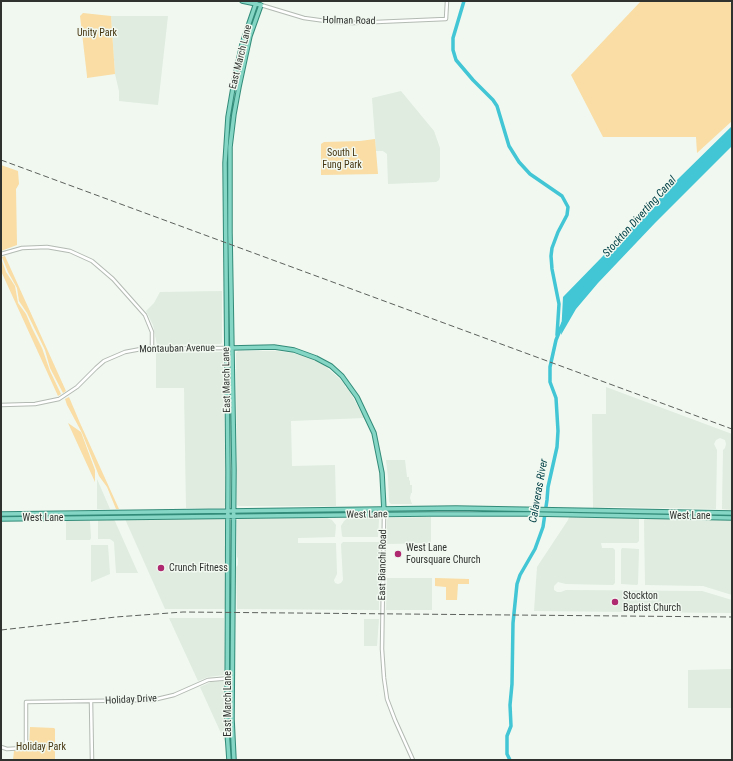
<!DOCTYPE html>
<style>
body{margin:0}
#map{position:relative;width:733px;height:761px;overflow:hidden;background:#f1f8f0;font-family:"Roboto Condensed",sans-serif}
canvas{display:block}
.frame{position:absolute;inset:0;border:2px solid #2f322f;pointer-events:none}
</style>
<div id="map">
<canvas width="733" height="761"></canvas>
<div class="frame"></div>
</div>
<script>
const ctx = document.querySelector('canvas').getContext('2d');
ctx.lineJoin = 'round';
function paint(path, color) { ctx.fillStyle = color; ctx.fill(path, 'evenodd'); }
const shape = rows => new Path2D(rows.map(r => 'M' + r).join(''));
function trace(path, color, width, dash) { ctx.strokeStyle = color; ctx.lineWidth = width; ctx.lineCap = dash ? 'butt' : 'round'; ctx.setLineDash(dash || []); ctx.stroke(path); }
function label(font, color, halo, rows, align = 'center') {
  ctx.font = font + ' "Roboto Condensed",sans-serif'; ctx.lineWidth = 3; ctx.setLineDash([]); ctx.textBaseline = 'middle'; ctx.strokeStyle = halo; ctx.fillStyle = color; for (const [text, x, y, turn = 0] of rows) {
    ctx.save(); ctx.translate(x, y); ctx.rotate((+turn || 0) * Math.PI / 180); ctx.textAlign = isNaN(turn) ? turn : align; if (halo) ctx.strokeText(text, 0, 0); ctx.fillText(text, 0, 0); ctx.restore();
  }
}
paint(shape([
 [111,16,168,16,158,105,119,101,119,91,115,74],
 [401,91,434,131,440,148,440,177,439,180,436,182,388,184,387,154,383,151,376,151,372,98],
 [222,291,222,342,221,344,157,345,153,325,146,311,154,303,160,292],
 [238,351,277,351,293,353,309,357,325,366,340,379,345,385,345,387,348,388,364,418,291,421,292,466,335,465,336,506,239,506,237,505,236,353],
 [222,352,223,354,226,506,224,508,186,508,184,388,156,388,156,353],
 [606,387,732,434,732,510,722,509,723,450,725,448,726,444,725,440,720,438,716,440,714,444,717,450,716,509,615,507,593,508,592,414,606,414],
 [386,460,405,460,407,477,409,477,409,481,410,480,410,485,412,485,412,493,411,493,410,498,412,504,391,504,389,502,388,477],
 [97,479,110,509,97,509],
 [377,517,379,519,378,537,343,537,342,536,341,526,344,521,348,518],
 [431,517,431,543,387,544,387,520,388,518],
 [569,517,639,518,639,541,637,543,601,543,602,548,613,548,615,550,615,583,613,585,566,584,558,582,554,586,554,590,557,592,561,592,566,590,702,591,732,600,732,613,534,611,537,567,568,520],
 [224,518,226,520,226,555,225,557,224,566,226,568,226,609,165,609,125,519],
 [327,518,332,520,336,525,335,537,298,538,298,543,336,543,337,574,334,580,335,583,338,584,341,583,343,580,341,544,343,542,379,542,379,610,237,609,236,567,238,565,238,558,237,557,237,520,239,519],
 [646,518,732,519,732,595,703,586,645,585,644,520],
 [114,519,138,573,116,573,114,542,110,539,98,539,98,520],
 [66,521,90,521,91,538,90,540,66,540],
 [91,545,108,545,110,574,91,582],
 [622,548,639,549,638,584,637,585,621,584,621,550],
 [387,578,432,578,432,610,386,610],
 [169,618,224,618,225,674,224,675,208,677,198,681],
 [364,619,379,619,377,646,364,646],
 [732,669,732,708,688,708,688,670],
 [224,681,225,683,225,742,200,687,211,682]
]), '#dfecdf');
paint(shape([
 [641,1,728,1,732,4,732,121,697,153,696,137,603,137,571,75],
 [83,13,111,16,115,74,87,78,87,76,80,16],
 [375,139,378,174,321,175,321,144,324,142,360,141],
 [1,165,18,171,19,184,16,189,17,245,1,251],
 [5,256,66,391,63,393,50,368,45,350,27,313,19,301,17,288,8,272,2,257],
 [1,258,6,272,15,286,18,303,26,314,32,328,42,348,50,371,61,394,58,396,1,271],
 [69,397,80,423,119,509,116,509,107,487,99,476,82,433,67,405,65,399],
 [68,423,81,432,95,470,95,482],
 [435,578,469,579,469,584,458,584,457,600,446,600,446,587,435,586],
 [30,727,54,728,55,729,55,760,13,760,14,751,25,751,29,748]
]), '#f9dda4');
paint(shape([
 [732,126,732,146,655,223,598,283,576,309,561,335,563,297,678,179]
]), '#42c5d4');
trace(shape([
 [464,1,453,38,453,50,456,60,473,80,493,100,497,106,509,146,519,162,530,174,562,196,568,207,567,215,558,232,552,248,551,256,552,269,559,304,557,335],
 [510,760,507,754,507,736,511,726,510,705,512,684,513,623,517,584,520,575,535,549,543,527,547,500,548,487,557,447,558,431,556,398,550,382,550,367,556,340,563,323]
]), '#42c5d4', 3.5);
const minor = shape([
 [261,5,304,18,333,22,353,23,446,19,447,1],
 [1,254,22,248,47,247,70,251,92,261,113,279,145,315,152,332,152,349],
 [1,405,35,404,59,399,77,387,96,368,104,361,125,352,141,349,227,348],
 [384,515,382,649,384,678,387,699,395,720,413,760],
 [91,701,92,760],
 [1,747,7,749,24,748,26,746,26,702,153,700,174,695,208,680,232,678]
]);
const major = shape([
 [230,348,274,347,294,350,316,358,331,366,342,376,357,397,374,433,382,473,384,511],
 [1,514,456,508,732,513],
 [1,519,429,514,534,514,732,518],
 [229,760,227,731,228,472,225,163,228,117,235,76,242,44,256,3],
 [234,760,232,719,234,470,230,233,230,147,234,114,239,87,250,36,261,5,242,1]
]);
trace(minor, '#b3bab3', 4.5);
trace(major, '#328b78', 5.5);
trace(minor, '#fff', 2.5);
trace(major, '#85d6c5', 3.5);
trace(shape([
 [1,160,732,429],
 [1,630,116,617,183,612,732,617]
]), '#5c605c', 1, [6, 3]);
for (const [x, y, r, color] of [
 [398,554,4,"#ae2970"],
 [161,568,4,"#ae2970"],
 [615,602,4,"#ae2970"]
]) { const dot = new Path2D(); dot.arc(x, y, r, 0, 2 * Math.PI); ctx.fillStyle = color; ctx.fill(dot); trace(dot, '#f1f8f0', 1.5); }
label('10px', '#2f322f', '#f1f8f0', [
 ["Holman Road",349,21,1],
 ["East March Lane",241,57,-76],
 ["Montauban Avenue",177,349,-1],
 ["East March Lane",227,380,-91],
 ["West Lane",367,515,-1],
 ["West Lane",690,516],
 ["West Lane",43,518],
 ["East Bianchi Road",383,565,-89],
 ["Holiday Drive",131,700,-3],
 ["East March Lane",228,704,-90]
]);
label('10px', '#453510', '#f1f8f0', [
 ["Unity Park",97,33],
 ["South L",342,153],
 ["Fung Park",342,165],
 ["Holiday Park",41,747]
]);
label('10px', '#2f322f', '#f1f8f0', [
 ["West Lane",406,548],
 ["Foursquare Church",406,560],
 ["Crunch Fitness",169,568],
 ["Stockton",623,596],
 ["Baptist Church",623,608]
], 'left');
label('italic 11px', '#044248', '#f1f8f0', [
 ["Stockton Diverting Canal",640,217,-48],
 ["Calaveras River",539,491,-80]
]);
</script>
